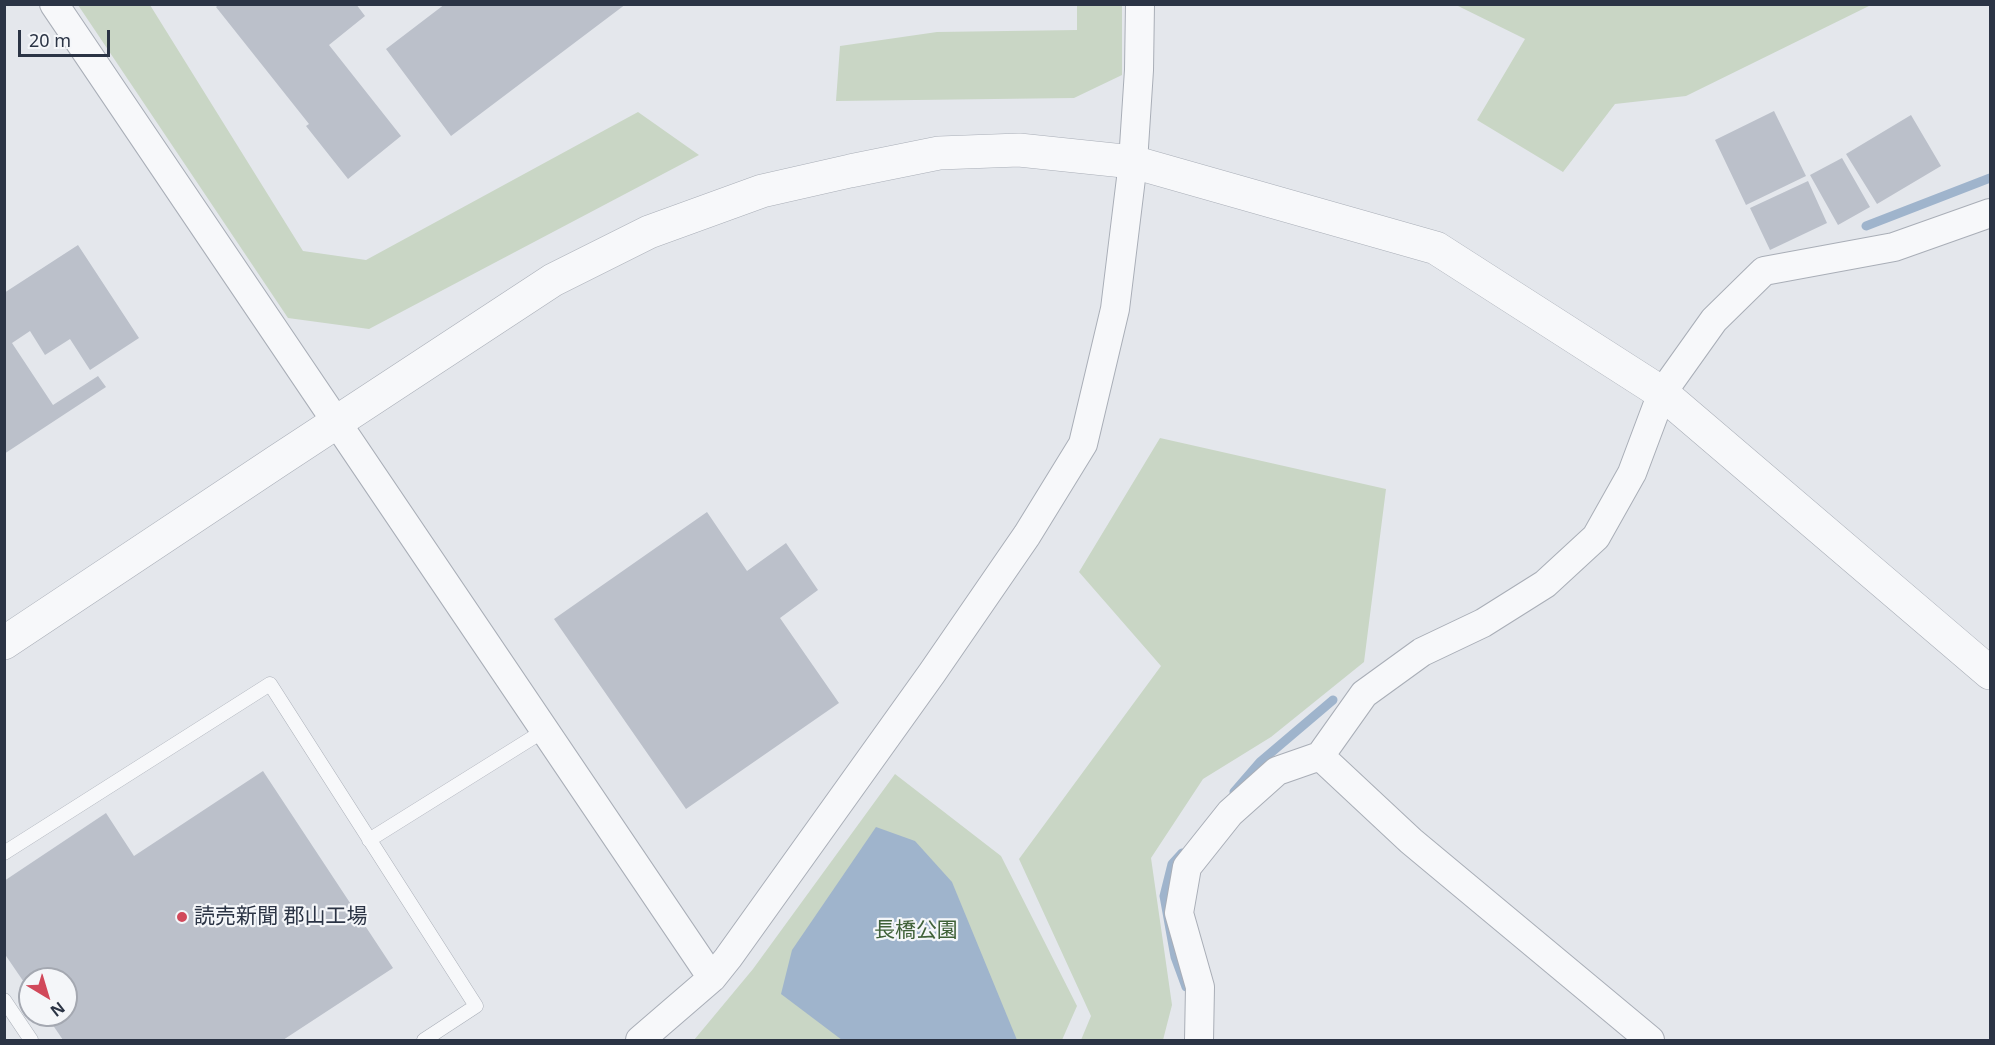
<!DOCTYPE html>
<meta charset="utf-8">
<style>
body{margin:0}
#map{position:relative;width:1995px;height:1045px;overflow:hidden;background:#e4e7ec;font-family:"Noto Sans",sans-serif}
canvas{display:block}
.frame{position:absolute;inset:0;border:6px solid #2b3445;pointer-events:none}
.north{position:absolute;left:18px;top:967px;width:60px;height:60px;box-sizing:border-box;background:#f4f6f9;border:2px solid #a4a8b1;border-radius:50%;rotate:142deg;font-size:16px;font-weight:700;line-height:24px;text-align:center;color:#2b3445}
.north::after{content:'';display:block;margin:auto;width:21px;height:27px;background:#d1495b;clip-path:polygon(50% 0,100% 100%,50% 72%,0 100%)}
.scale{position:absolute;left:18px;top:30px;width:92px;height:27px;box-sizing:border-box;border:3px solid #2b3445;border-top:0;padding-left:8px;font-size:18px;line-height:21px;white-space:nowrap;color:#2b3445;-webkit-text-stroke:4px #f4f6f9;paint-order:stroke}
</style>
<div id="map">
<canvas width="1995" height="1045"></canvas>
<div class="frame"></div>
<div class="north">N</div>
<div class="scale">20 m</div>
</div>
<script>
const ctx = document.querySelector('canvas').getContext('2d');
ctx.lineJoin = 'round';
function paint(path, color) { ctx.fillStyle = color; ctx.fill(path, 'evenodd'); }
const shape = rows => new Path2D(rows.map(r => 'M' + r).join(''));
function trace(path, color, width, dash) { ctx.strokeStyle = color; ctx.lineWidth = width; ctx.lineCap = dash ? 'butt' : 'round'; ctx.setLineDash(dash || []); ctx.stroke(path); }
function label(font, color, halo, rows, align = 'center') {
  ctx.font = font + ' "Noto Sans","Noto Sans JP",sans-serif'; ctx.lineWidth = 4.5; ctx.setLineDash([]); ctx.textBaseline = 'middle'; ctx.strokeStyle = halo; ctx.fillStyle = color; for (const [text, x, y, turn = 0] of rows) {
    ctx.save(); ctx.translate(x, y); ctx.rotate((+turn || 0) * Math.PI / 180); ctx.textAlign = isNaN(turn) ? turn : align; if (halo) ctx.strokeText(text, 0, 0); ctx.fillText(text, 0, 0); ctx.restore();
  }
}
paint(shape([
 [78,5,150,5,303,251,366,260,638,112,699,155,369,329,288,318],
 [1077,5,1122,5,1122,75,1074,98,836,101,840,46,937,32,1077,30],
 [1456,5,1871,5,1686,96,1615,104,1563,172,1477,120,1525,39],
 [1160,438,1386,489,1364,662,1271,737,1203,779,1151,858,1172,1005,1163,1040,1081,1040,1091,1016,1019,859,1161,666,1079,572],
 [895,774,1001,856,1077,1006,1062,1040,694,1040,753,969]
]), '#c9d6c5');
paint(shape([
 [876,827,915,841,952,882,1017,1040,842,1040,781,994,792,950]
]), '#9fb4cc');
trace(shape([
 [1866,226,1990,178],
 [1234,792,1260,762,1333,700],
 [1182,853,1172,864,1164,896,1175,957,1186,987]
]), '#9fb4cc', 9);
paint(shape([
 [219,4,356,4,365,16,329,45,401,136,348,179,306,126,309,124,216,7],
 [445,4,626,4,451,136,386,49],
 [1774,111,1806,176,1746,205,1715,140],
 [1911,115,1941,166,1877,204,1846,154],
 [1842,158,1870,207,1838,225,1810,175],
 [1808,181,1827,223,1770,250,1750,208],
 [78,245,139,338,90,370,70,339,45,355,30,331,12,343,53,405,98,376,106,387,4,454,4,293],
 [707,512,747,571,786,543,818,590,780,618,839,703,686,809,554,619],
 [263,771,393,968,283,1040,63,1040,46,1015,66,1015,66,979,30,979,30,991,4,953,4,881,106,813,134,856]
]), '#bbc0ca');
const service = shape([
 [369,840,545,730],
 [4,853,270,684,476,1006,424,1040],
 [4,1000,31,1040]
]);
const minor = shape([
 [54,4,712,978],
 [1320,756,1411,841,1650,1040],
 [640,1040,712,978,728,958,932,673,1027,535,1083,444,1115,309,1133,162,1139,70,1140,4],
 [1199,1040,1200,987,1179,913,1187,867,1230,813,1277,771,1320,756,1364,694,1422,652,1483,623,1545,584,1596,537,1632,473,1662,393,1714,320,1764,271,1894,247,1990,213]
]);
const tertiary = shape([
 [4,643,276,462,553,280,649,232,762,191,850,171,939,153,1019,150,1133,162,1436,248,1662,393,1990,673]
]);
trace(service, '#a9aeb7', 15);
trace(minor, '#a9aeb7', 30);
trace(tertiary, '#a9aeb7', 34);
trace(service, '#f7f8fa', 14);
trace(minor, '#f7f8fa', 28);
trace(tertiary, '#f7f8fa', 33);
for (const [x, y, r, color] of [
 [182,917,6,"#d1495b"]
]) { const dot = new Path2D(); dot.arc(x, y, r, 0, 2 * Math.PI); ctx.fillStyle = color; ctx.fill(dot); trace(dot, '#f4f6f9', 2); }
label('21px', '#2b3445', '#f4f6f9', [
 ["読売新聞 郡山工場",194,917]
], 'left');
label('21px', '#3f6138', '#f4f6f9', [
 ["長橋公園",916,931]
]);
</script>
